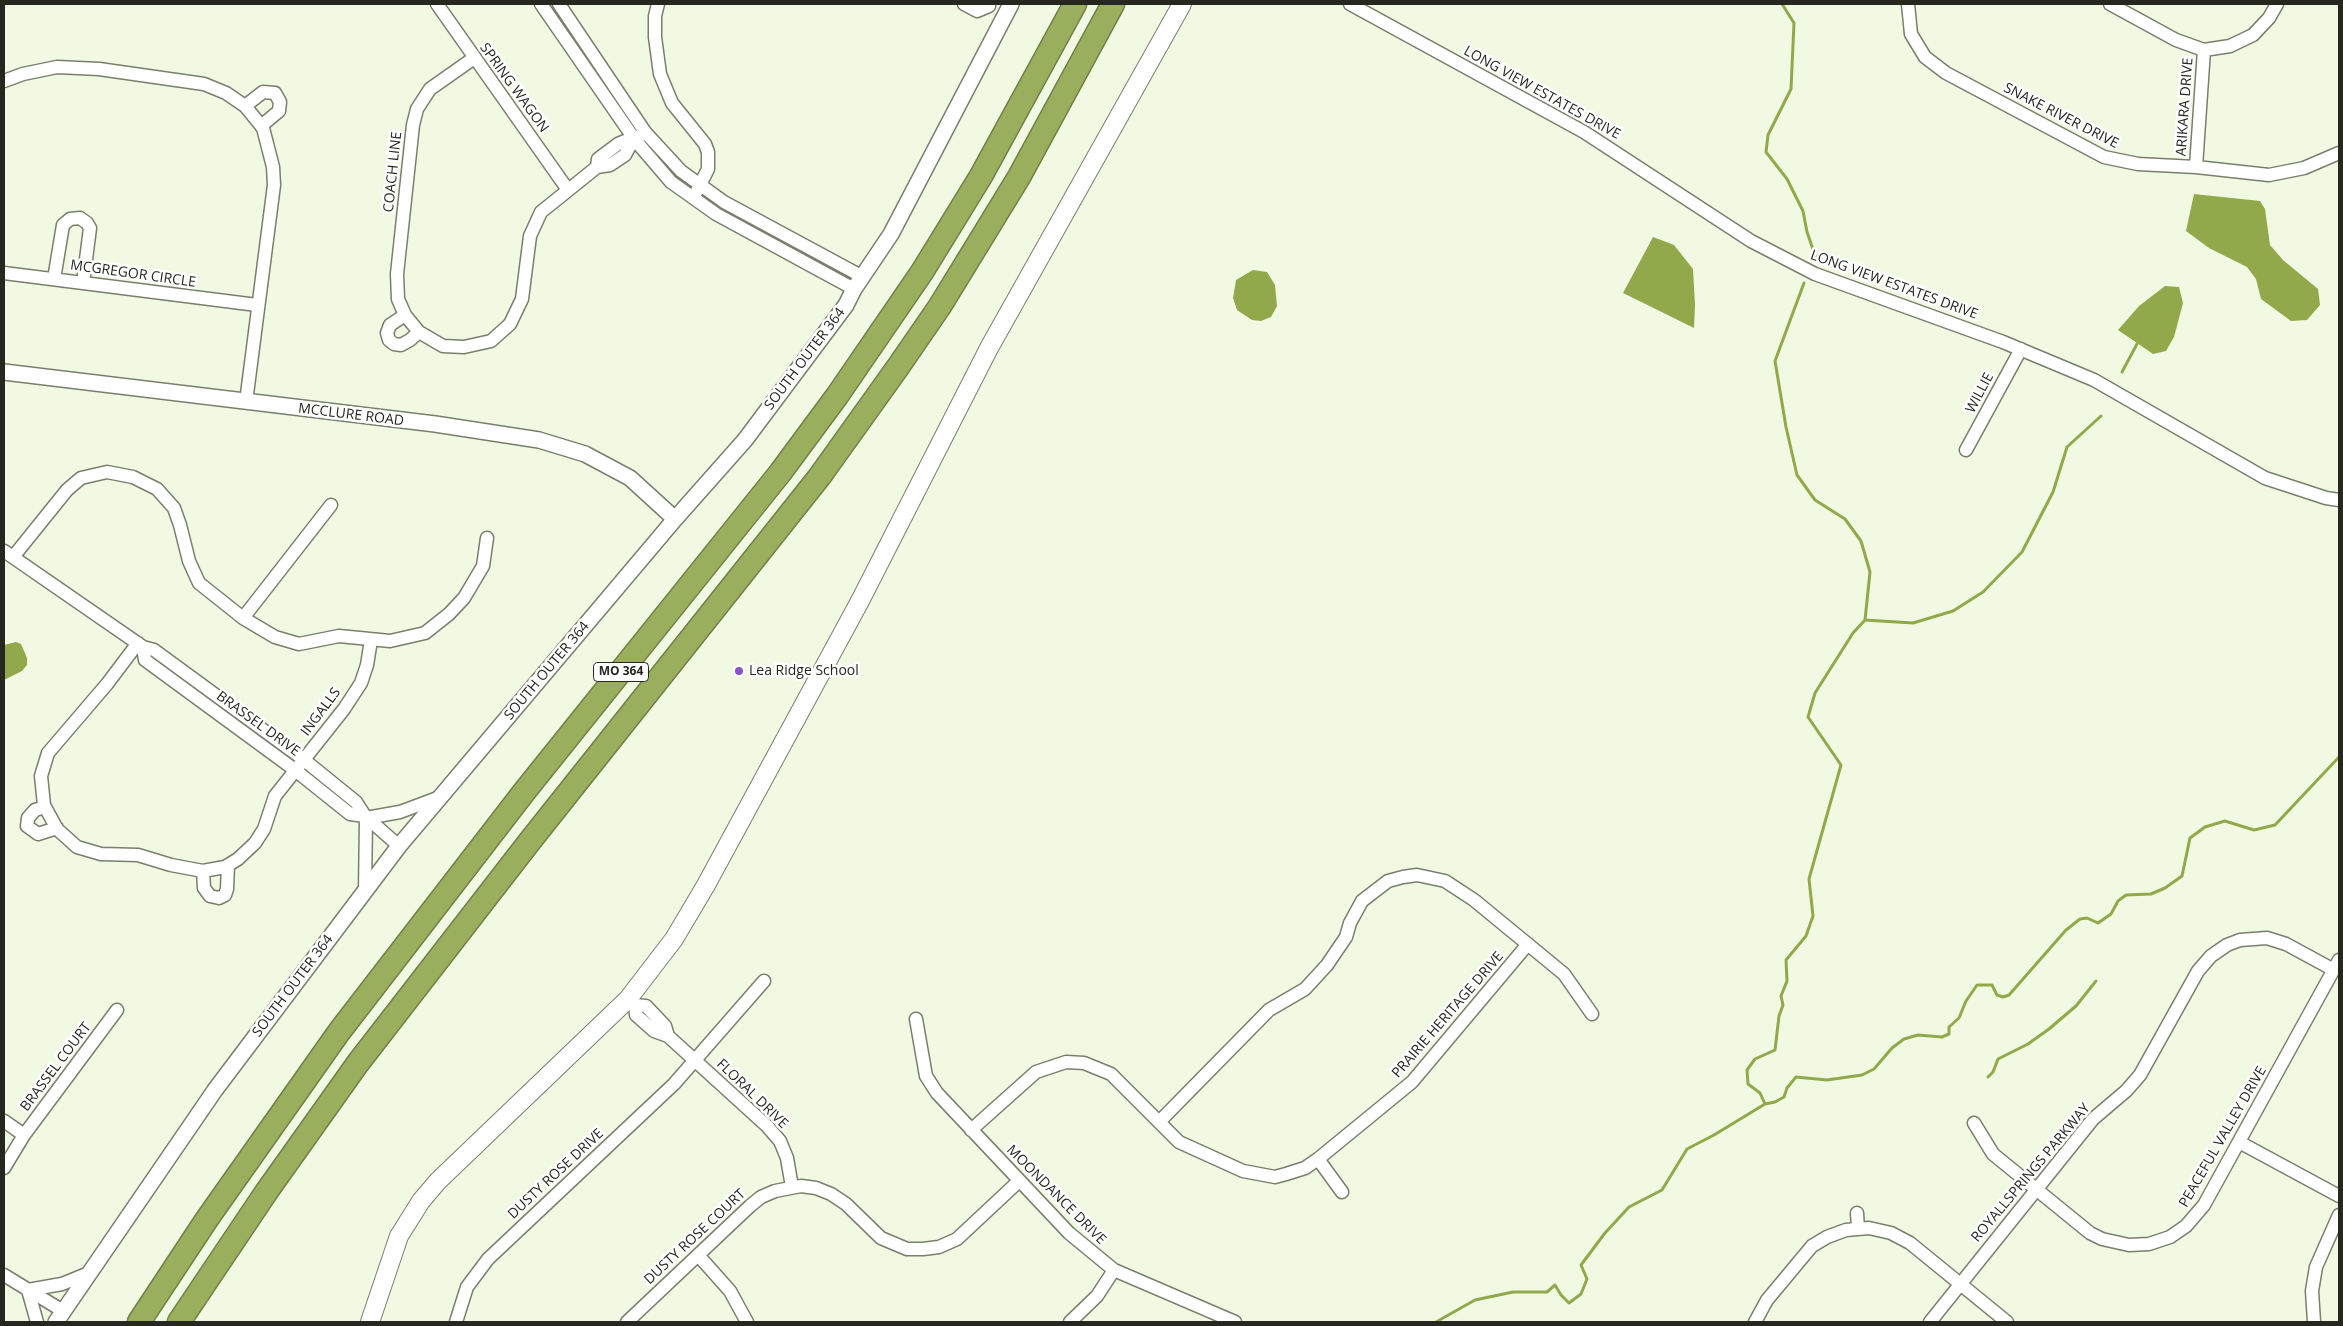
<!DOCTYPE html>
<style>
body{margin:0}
#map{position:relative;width:2343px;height:1326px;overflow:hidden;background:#f2f9e3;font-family:"Open Sans",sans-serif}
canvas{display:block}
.frame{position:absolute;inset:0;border:5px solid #262820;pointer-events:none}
</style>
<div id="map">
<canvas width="2343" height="1326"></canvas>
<div class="frame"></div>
</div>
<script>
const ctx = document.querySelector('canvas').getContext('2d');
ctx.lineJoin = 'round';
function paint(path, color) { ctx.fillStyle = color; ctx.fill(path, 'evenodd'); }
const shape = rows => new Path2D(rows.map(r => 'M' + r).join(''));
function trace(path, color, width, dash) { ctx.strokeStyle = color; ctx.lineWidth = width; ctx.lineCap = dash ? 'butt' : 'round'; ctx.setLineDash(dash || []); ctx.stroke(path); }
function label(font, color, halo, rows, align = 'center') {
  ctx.font = font + ' "Open Sans",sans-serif'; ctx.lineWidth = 5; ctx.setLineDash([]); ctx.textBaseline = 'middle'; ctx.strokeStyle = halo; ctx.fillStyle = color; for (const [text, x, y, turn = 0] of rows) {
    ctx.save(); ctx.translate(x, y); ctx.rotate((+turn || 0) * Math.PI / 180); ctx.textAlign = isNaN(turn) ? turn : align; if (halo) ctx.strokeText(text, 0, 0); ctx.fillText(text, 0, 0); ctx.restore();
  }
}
paint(shape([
 [2194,194,2260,201,2265,209,2270,245,2283,260,2318,289,2320,305,2307,320,2291,321,2261,299,2256,279,2247,267,2209,248,2186,231],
 [1653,237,1674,245,1693,269,1695,305,1694,328,1623,293],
 [1253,270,1267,272,1275,285,1277,306,1271,317,1261,321,1252,320,1237,310,1233,298,1236,280],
 [2165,286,2179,287,2183,303,2174,337,2166,351,2153,354,2118,330,2139,306],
 [16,642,21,644,27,658,27,665,22,671,4,680,4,645]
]), '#91a94a');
trace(shape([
 [1782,4,1794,23,1791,89,1768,135,1766,152,1787,179,1803,211,1807,232,1816,258],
 [2122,372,2137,344],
 [1865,620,1913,623,1953,611,1983,592,2022,552,2053,492,2067,447,2101,416],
 [1988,1077,1993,1072,1998,1059,2028,1044,2049,1029,2076,1006,2096,981],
 [1765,1104,1760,1093,1748,1084,1747,1070,1755,1059,1775,1050,1779,1016,1783,1005,1781,996,1787,981,1786,960,1806,936,1813,916,1809,879,1841,765,1808,717,1815,693,1853,633,1865,620,1870,572,1861,541,1845,519,1815,500,1797,475,1786,427,1775,361,1804,283],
 [1436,1322,1475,1300,1513,1292,1547,1292,1555,1285,1561,1295,1569,1303,1581,1294,1587,1279,1581,1265,1605,1233,1629,1207,1662,1190,1687,1149,1714,1135,1765,1104,1775,1102,1784,1097,1787,1088,1796,1077,1827,1080,1862,1075,1874,1069,1892,1048,1904,1039,1918,1035,1942,1037,1949,1034,1949,1027,1959,1018,1966,1001,1977,985,1992,985,1997,995,2003,997,2009,995,2066,930,2080,919,2087,918,2098,923,2111,914,2118,901,2126,895,2151,894,2165,888,2182,876,2190,838,2205,827,2225,821,2254,830,2275,825,2339,757]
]), '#91a94a', 3);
const minor = shape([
 [437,4,568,190],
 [541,4,635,140,671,182,716,214,854,289],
 [559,4,645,132,681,171,724,202,863,277],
 [658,4,655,16,655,37,660,74,672,103,705,144,708,152,708,169,697,191],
 [964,4,977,11,989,6],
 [1350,4,1584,132,1751,241,1815,274,2003,342,2094,380,2265,478,2326,498,2339,500],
 [1908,4,1911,34,1925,57,1946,73,2104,157,2138,164,2196,167,2269,175,2304,168,2339,153],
 [2110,4,2176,40,2204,50,2230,46,2253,35,2269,18,2277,4],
 [474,58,430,89,417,109,413,125,397,274,398,299,405,315,419,332,443,346,464,347,491,341,510,324,522,299,530,236,541,212,597,167,610,165,625,155,632,142,645,132],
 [4,81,23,74,57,67,99,69,204,84,226,93,245,106,263,128,273,167,274,185,246,402],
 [245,106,263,92,275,93,280,102,279,111,261,126],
 [597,167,598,159,618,144,625,141,632,142],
 [2196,167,2204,50],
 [4,273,257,305],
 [54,279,63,225,70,219,80,218,87,223,90,228,83,283],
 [405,315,390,325,387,333,389,340,394,344,401,345,410,340,419,332],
 [1966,450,2021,349],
 [4,551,143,647,154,650,303,759,356,802,365,816,399,846],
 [13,557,67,490,81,478,107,472,133,477,157,489,174,508,180,525,189,561,199,583,243,618,275,637,299,644,339,636,390,641,425,633,449,614,464,598,483,566,487,538],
 [243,618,331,505],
 [138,643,107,684,48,753,41,776,44,805,57,829,77,847,101,854,138,855,171,865,203,871,225,867,238,859,255,843,264,829,275,796,344,709,361,683,367,665,371,640],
 [143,647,145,660,295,770,350,814,365,816],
 [45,807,35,810,28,818,27,826,38,834,57,828],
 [203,871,204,888,210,896,219,898,225,895,227,889,228,865],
 [365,891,366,818,400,812,440,797],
 [628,999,635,1005,636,1015,654,1031,668,1036,767,1126,780,1141,787,1158,792,1187],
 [635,1005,646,1006,665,1026,668,1036],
 [916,1019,926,1076,937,1093,1069,1233,1114,1270,1235,1322],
 [4,1121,24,1135],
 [1159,1122,1269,1010,1305,989,1327,965,1346,937,1350,923,1362,901,1388,881,1403,877,1417,875,1445,881,1474,900,1564,974,1592,1014],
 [1974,1123,1993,1154,2090,1233,2102,1239,2129,1245,2149,1244,2170,1237,2186,1226,2204,1205,2339,960],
 [971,1130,1036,1072,1066,1062,1084,1063,1111,1074,1179,1142,1243,1171,1275,1177,1286,1174,1305,1168,1318,1159,1412,1082,1528,944],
 [2239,1142,2339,1196],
 [1318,1159,1342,1192],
 [4,1168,24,1135,117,1010],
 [1857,1213,1858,1229],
 [698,1255,730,1291,747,1322],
 [4,1275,63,1311],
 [37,1322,28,1290,62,1284,89,1273],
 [456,1322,467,1287,488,1259,674,1084,764,981],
 [627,1322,750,1206,761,1197,775,1191,801,1186,816,1188,831,1194,846,1204,881,1238,907,1249,923,1249,939,1247,957,1239,1019,1181],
 [1070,1322,1097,1296,1114,1270],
 [1755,1322,1767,1300,1812,1246,1827,1237,1846,1230,1869,1228,1891,1233,1910,1243,2007,1322],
 [1930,1322,2093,1119,2126,1091,2140,1075,2198,971,2211,956,2227,945,2240,940,2267,938,2286,944,2334,970],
 [2314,1322,2312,1291,2316,1267,2339,1215]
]);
const tertiary = shape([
 [4,372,435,424,539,440,585,454,630,478,675,519],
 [56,1322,215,1090,399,846,675,519,745,440,846,305,854,289,891,234,1011,4]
]);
const secondary = shape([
 [370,1322,399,1236,421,1201,438,1181,628,999,674,939,706,885,860,601,989,348,1182,4]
]);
const motorway = shape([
 [139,1322,207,1219,339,1032,524,792,780,473,837,396,922,272,981,176,1075,4],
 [179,1322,267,1191,358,1063,530,841,820,476,898,367,940,306,1019,177,1113,4]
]);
trace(minor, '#797f6c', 15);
trace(tertiary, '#797f6c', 18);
trace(secondary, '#797f6c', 20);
trace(motorway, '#718048', 25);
trace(minor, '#fff', 12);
trace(tertiary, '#fff', 15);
trace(secondary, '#fff', 18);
trace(motorway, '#99af5e', 22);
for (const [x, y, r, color] of [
 [739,671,5,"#8954cb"]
]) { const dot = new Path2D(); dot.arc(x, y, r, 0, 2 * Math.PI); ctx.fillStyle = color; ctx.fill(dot); trace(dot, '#fff', 2); }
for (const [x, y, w] of [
 [621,672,55]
]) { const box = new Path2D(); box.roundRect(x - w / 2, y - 9.5, w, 19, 4); ctx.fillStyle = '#fff'; ctx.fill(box); trace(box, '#262820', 1); }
label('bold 12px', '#262820', null, [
 ["MO 364",621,672]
]);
label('14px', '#262820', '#fff', [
 ["SPRING WAGON",514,88,54],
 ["LONG VIEW ESTATES DRIVE",1542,93,29],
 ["ARIKARA DRIVE",2185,107,-86],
 ["SNAKE RIVER DRIVE",2061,116,27],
 ["COACH LINE",393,172,-84],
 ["MCGREGOR CIRCLE",133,274,8],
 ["LONG VIEW ESTATES DRIVE",1894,285,20],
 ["SOUTH OUTER 364",805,359,-53],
 ["WILLIE",1980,393,-62],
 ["MCCLURE ROAD",351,415,7],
 ["SOUTH OUTER 364",547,671,-50],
 ["INGALLS",321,712,-53],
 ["BRASSEL DRIVE",258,724,36],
 ["SOUTH OUTER 364",293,986,-53],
 ["PRAIRIE HERITAGE DRIVE",1448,1015,-49],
 ["BRASSEL COURT",56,1067,-53],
 ["FLORAL DRIVE",752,1094,44],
 ["PEACEFUL VALLEY DRIVE",2223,1137,-60],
 ["ROYALLSPRINGS PARKWAY",2031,1173,-50],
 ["DUSTY ROSE DRIVE",556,1174,-43],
 ["MOONDANCE DRIVE",1056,1195,45],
 ["DUSTY ROSE COURT",695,1237,-43]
]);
label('14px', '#262820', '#fff', [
 ["Lea Ridge School",749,671]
], 'left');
</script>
